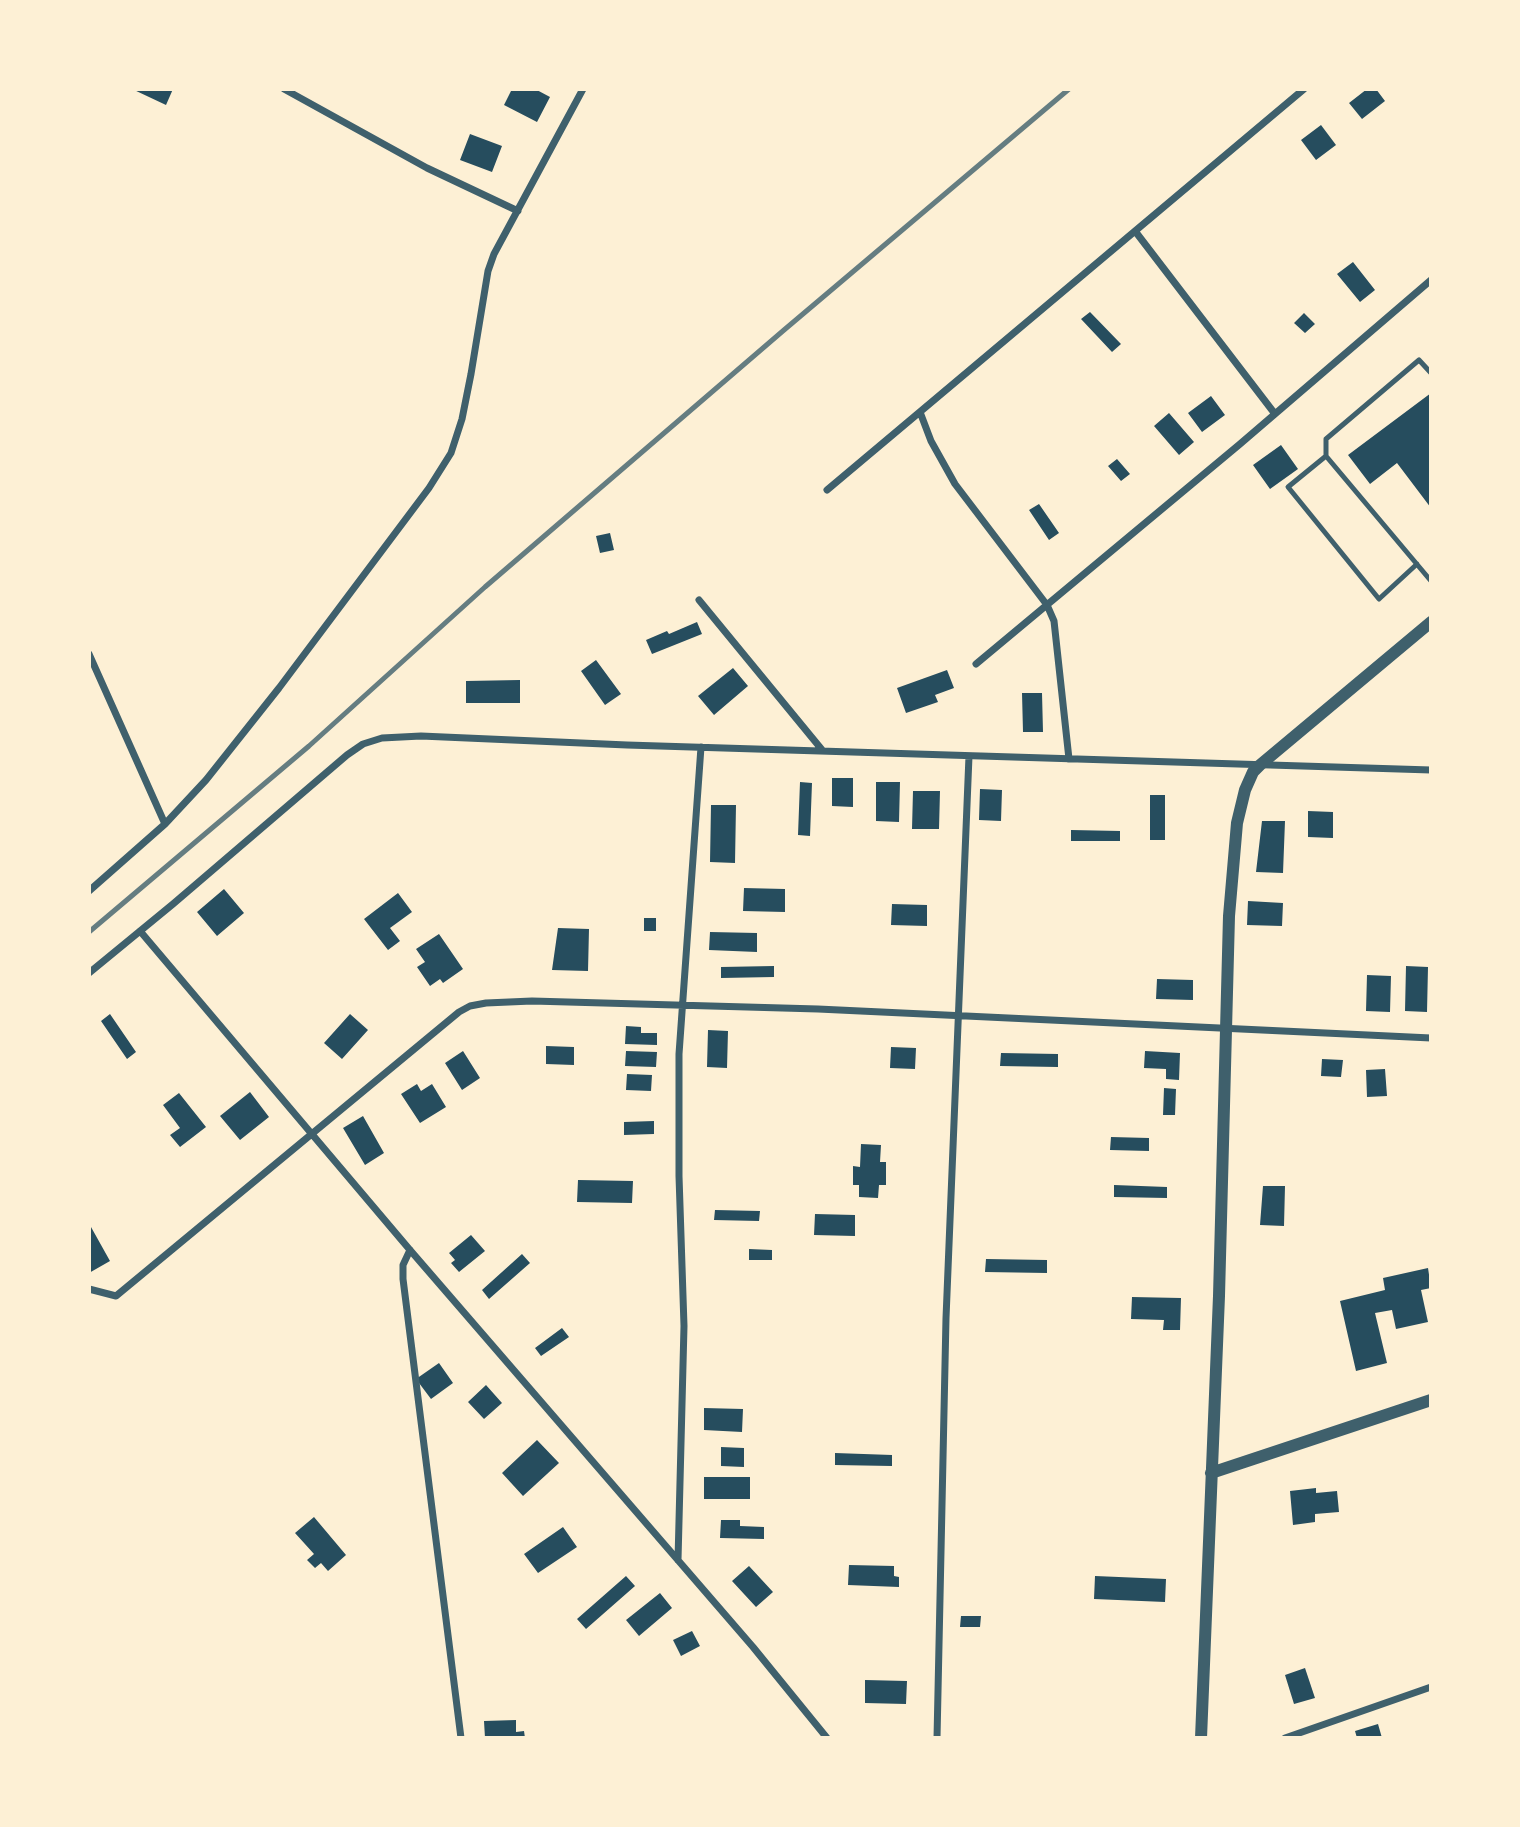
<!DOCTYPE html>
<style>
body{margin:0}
#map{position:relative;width:1520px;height:1827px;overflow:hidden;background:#fdf0d5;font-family:Cabin,sans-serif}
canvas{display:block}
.frame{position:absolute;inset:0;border:91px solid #fdf0d5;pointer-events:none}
</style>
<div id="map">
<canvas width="1520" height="1827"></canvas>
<div class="frame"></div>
</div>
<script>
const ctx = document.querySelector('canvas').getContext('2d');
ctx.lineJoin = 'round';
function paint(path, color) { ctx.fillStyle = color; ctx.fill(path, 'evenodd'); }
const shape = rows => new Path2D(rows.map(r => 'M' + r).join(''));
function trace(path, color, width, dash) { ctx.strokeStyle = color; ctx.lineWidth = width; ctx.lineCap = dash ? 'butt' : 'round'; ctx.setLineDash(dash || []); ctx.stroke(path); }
paint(shape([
 [132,89,173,89,166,105],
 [512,89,535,89,550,97,537,122,504,105],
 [1367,89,1376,89,1385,101,1362,119,1349,103],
 [1321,125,1336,145,1316,160,1301,140],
 [470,134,502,146,492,172,460,160],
 [1353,262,1375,290,1360,302,1337,274],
 [1090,312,1121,344,1112,352,1081,319],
 [1304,313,1315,324,1305,333,1294,323],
 [1431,393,1431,508,1397,463,1370,484,1348,455],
 [1211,396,1225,415,1202,432,1188,413],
 [1169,413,1194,442,1179,455,1154,426],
 [1281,445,1298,469,1270,489,1253,465],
 [1117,459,1130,474,1121,481,1108,466],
 [1039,504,1059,533,1049,540,1029,510],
 [610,533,614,550,600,553,596,536],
 [697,622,702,634,652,654,646,640,667,631,669,634],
 [596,660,621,694,605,705,581,671],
 [733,668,748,686,714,715,698,696],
 [947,670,954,688,935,695,938,702,906,713,897,688],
 [520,680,520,703,466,703,466,681],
 [1022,693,1042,693,1043,732,1023,732],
 [832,778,853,778,853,807,832,806],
 [800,782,812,783,810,836,798,835],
 [876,782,900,782,899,822,876,821],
 [980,789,1002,790,1001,821,979,820],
 [913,791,940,791,939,829,912,829],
 [1150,795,1165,795,1165,840,1150,840],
 [711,805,736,805,735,863,710,862],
 [1308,811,1333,812,1333,838,1308,837],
 [1262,821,1285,821,1283,873,1256,872],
 [1071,830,1120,831,1120,841,1071,841],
 [744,888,785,889,785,912,743,911],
 [224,889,244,913,217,936,197,912],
 [398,893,412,912,390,928,400,941,388,950,364,919],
 [1248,901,1283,903,1282,926,1247,925],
 [892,904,927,905,927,926,891,925],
 [644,918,656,918,656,931,644,931],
 [558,928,589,929,588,971,552,970],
 [710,932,757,933,757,952,709,950],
 [439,934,463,969,443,983,440,979,430,986,417,967,425,962,416,949],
 [774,966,774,977,721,978,721,967],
 [1406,966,1428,967,1427,1012,1405,1011],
 [1367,975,1391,976,1390,1012,1366,1011],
 [1157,979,1193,980,1193,1000,1156,999],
 [110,1014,136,1052,127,1059,101,1021],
 [350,1014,368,1030,342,1059,324,1043],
 [626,1026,641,1027,641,1033,657,1033,657,1045,625,1044],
 [708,1030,728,1031,727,1068,707,1067],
 [546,1046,574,1047,574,1065,546,1064],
 [891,1047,916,1048,915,1069,890,1068],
 [463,1051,480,1078,462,1090,445,1063],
 [626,1051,657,1052,656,1067,625,1066],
 [1145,1051,1180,1053,1179,1080,1166,1079,1166,1069,1144,1068],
 [1001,1053,1058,1054,1058,1067,1000,1066],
 [1322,1059,1343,1060,1341,1077,1321,1076],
 [1385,1069,1387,1096,1367,1097,1366,1070],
 [627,1074,652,1075,651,1091,626,1090],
 [417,1084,421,1091,432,1084,446,1107,420,1123,401,1094],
 [1164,1088,1176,1089,1175,1115,1163,1115],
 [250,1092,269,1117,240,1140,220,1116],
 [179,1093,206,1127,180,1147,170,1135,180,1128,163,1105],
 [363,1116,384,1153,365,1165,343,1128],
 [654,1121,654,1134,624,1135,624,1122],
 [1111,1137,1149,1138,1149,1151,1110,1150],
 [861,1144,881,1145,880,1162,886,1162,886,1185,879,1185,878,1198,859,1197,859,1185,853,1185,853,1166,860,1167],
 [578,1180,633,1181,632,1203,577,1202],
 [1114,1185,1167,1187,1167,1198,1114,1197],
 [1263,1186,1285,1186,1284,1226,1260,1225],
 [715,1210,760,1211,759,1221,714,1220],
 [815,1214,855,1215,855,1236,814,1235],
 [91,1227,110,1261,89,1273,89,1228],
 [471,1235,485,1251,459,1272,451,1263,455,1260,449,1253],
 [749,1249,772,1250,772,1260,749,1260],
 [522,1254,530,1263,489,1299,482,1290],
 [986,1259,1047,1260,1047,1273,985,1272],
 [1428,1268,1431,1288,1421,1290,1428,1322,1396,1329,1392,1310,1375,1313,1387,1363,1356,1371,1340,1301,1385,1290,1383,1278],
 [1132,1297,1181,1298,1180,1330,1163,1330,1164,1320,1131,1319],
 [562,1328,569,1337,541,1356,535,1348],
 [439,1363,453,1383,431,1399,416,1379],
 [486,1385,502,1403,484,1419,468,1402],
 [704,1408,743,1409,742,1432,704,1430],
 [537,1440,559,1463,523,1496,502,1473],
 [721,1447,744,1448,744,1467,721,1466],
 [835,1453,892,1455,892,1466,835,1465],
 [704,1477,750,1477,750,1499,704,1499],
 [1316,1488,1316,1493,1337,1491,1339,1512,1315,1514,1315,1522,1293,1525,1290,1491],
 [314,1517,346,1555,328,1571,321,1563,315,1568,307,1560,314,1554,295,1533],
 [721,1520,740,1520,740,1526,764,1527,764,1539,720,1538],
 [563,1527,577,1547,538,1573,524,1554],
 [849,1565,894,1566,894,1576,899,1577,899,1587,848,1585],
 [749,1566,773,1592,756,1607,732,1581],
 [626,1576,635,1586,586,1629,577,1619],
 [1095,1576,1166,1579,1165,1602,1094,1599],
 [660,1593,672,1608,639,1636,626,1620],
 [961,1616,981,1616,980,1627,960,1627],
 [692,1631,700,1646,681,1656,673,1640],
 [1305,1668,1315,1698,1294,1704,1285,1675],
 [865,1680,907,1681,906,1704,865,1703],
 [516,1720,516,1732,524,1731,525,1738,485,1738,484,1721],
 [1378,1724,1382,1738,1357,1738,1355,1731]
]), '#264d5e');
trace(shape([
 [1431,373,1419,360,1326,439,1326,456,1431,581],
 [1326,456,1288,487,1379,599,1417,564]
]), '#3f606c', 5);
trace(shape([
 [284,89,427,168,518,211],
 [1135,231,1275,414],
 [920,412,931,441,955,484,1047,605,1054,621,1069,759],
 [827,490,1304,89],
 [699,600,823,751],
 [89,654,165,824],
 [976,664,1240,444,1431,280],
 [89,891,165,824,206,780,279,688,429,488,451,453,462,419,471,374,488,271,494,254,583,89],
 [140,931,410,1250,753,1647,827,1738],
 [89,973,173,904,347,755,363,744,382,738,421,736,627,745,1431,770],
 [410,1250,403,1265,403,1279,461,1738],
 [89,1289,116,1296,459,1012,470,1006,486,1003,532,1001,818,1009,1431,1038],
 [678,1560,684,1326,679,1176,679,1054,701,747],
 [937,1738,946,1318,969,756],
 [1285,1738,1431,1687]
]), '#3f606c', 7);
trace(shape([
 [1211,1473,1431,1400],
 [1201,1738,1219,1296,1229,916,1237,823,1245,790,1253,772,1260,765,1431,622]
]), '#3f606c', 12);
trace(shape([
 [89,932,309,746,485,587,784,330,1069,89]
]), '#657d81', 5);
</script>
